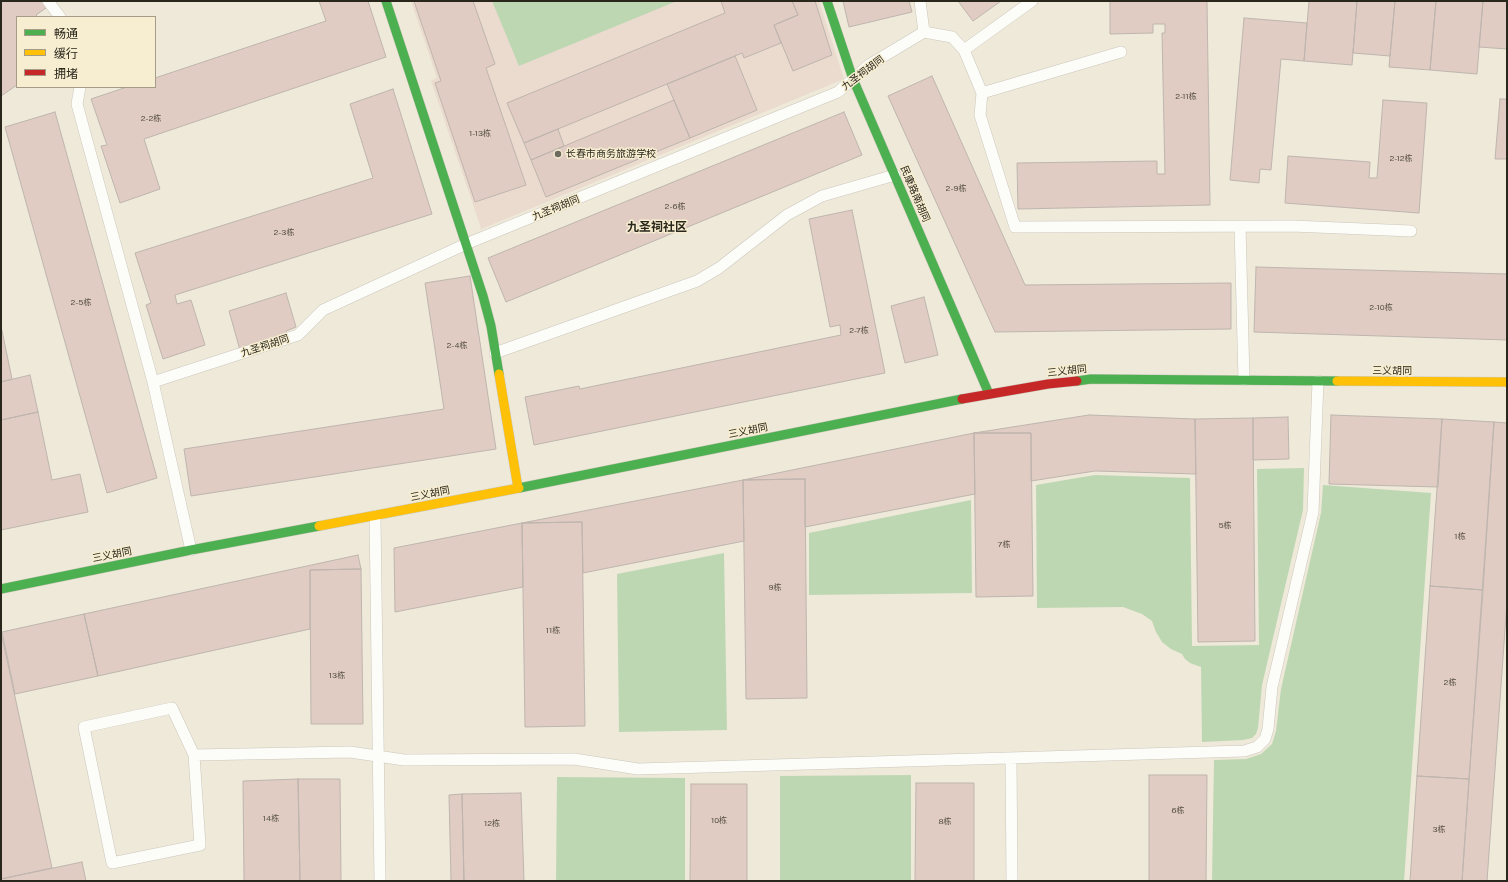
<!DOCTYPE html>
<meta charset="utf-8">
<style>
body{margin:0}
#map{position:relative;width:1508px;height:882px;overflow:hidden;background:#eee9d9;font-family:"Public Sans","Noto Sans SC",sans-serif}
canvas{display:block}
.frame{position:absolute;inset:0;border:2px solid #29261b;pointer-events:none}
.legend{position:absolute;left:16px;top:16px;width:140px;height:72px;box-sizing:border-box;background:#f7edd0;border:1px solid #a59d88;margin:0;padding:5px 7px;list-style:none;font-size:12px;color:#29261b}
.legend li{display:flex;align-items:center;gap:8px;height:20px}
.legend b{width:20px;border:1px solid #a59d88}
</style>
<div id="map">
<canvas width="1508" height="882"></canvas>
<div class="frame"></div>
<ul class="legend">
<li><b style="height:5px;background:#4caf50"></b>畅通</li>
<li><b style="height:5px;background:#ffc107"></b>缓行</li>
<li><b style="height:5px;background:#c62828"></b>拥堵</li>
</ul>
</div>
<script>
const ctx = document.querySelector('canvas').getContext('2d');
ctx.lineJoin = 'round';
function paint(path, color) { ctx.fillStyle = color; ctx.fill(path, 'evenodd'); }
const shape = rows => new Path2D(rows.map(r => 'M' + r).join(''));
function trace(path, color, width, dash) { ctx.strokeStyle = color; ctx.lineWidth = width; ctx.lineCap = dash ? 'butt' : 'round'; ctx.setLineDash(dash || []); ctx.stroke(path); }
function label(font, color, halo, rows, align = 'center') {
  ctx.font = font + ' "Public Sans","Noto Sans SC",sans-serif'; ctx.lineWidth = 3; ctx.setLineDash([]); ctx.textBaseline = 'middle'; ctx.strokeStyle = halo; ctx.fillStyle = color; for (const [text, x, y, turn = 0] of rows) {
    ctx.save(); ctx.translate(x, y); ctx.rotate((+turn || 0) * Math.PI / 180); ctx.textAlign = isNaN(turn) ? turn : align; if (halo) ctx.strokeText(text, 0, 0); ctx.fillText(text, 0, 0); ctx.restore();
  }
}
paint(shape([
 [411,1,819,1,844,79,479,230,481,228,431,81,437,78]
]), '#eadbce');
paint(shape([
 [492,1,677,1,519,66],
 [1304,468,1303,510,1262,685,1258,728,1256,734,1252,738,1243,740,1202,742,1201,667,1190,663,1185,659,1182,654,1171,649,1162,642,1156,632,1152,621,1142,614,1123,607,1037,608,1036,485,1095,475,1190,478,1192,646,1259,645,1257,469],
 [1323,485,1431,493,1404,881,1212,881,1214,760,1246,759,1261,754,1272,744,1276,731,1281,689,1321,513],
 [971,500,972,593,809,595,809,533],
 [724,553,727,730,619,732,617,574],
 [911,775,911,881,780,881,780,776],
 [557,777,685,778,685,881,556,881]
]), '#bed7b3');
const building = shape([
 [1,1,56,1,36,15,38,17,17,17,17,85,1,96,1,1],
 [319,1,368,1,386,57,144,139,160,189,120,203,101,146,107,145,91,99,127,87,155,87,155,78,326,21,319,1],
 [414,1,473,1,495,64,486,68,526,185,475,202,435,83,441,81,414,1],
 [721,1,792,1,798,15,774,25,781,43,744,58,742,53,735,56,524,143,507,103,725,13,721,1],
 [792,1,815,1,832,55,793,71,774,25,798,15,792,1],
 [843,1,909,1,912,12,849,27,843,1],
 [958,1,1001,1,973,21,958,1],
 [1110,1,1207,1,1210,205,1018,209,1017,163,1157,161,1157,174,1165,174,1162,33,1165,33,1165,24,1153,24,1153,33,1110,34,1110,1],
 [1309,1,1357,1,1352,65,1304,61,1309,1],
 [1357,1,1395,1,1390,56,1353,53,1357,1],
 [1395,1,1436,1,1430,70,1389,67,1395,1],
 [1436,1,1483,1,1477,74,1430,70,1436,1],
 [1483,1,1507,1,1507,49,1479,47,1483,1],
 [1244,18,1307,23,1304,61,1281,59,1271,170,1260,169,1259,183,1230,180,1244,18],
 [735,56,757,110,690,138,667,84,735,56],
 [932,76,1025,285,1231,283,1231,329,995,332,888,96,932,76],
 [393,89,432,214,175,295,177,304,191,300,205,345,163,359,146,305,151,303,135,253,373,178,350,104,393,89],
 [1500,99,1507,99,1507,159,1495,159,1500,99],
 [674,100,690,138,546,197,531,160,674,100],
 [1383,100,1427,103,1419,213,1285,203,1288,156,1370,162,1369,178,1377,178,1383,100],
 [55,112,157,478,107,493,5,127,55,112],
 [844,112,862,155,506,302,488,258,844,112],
 [558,129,564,146,531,160,524,143,558,129],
 [852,210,885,373,534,445,525,397,579,386,580,389,841,335,840,325,830,327,809,219,852,210],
 [1256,267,1507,274,1507,340,1254,332,1256,267],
 [470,276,496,449,191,496,184,449,444,409,425,283,470,276],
 [286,293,296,327,286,331,287,335,240,350,229,311,286,293],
 [924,297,938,355,905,363,891,306,924,297],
 [1,326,12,379,1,382,1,326],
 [30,375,38,412,1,420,1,382,30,375],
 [38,412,52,480,80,474,88,512,1,530,1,420,38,412],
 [1089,415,1195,419,1196,474,1095,471,1031,481,1031,433,974,433,1089,415],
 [1331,415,1442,419,1438,487,1329,484,1331,415],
 [1288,417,1289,459,1253,460,1253,418,1288,417],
 [1253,418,1255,641,1198,642,1195,419,1253,418],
 [1442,419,1494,422,1483,590,1430,586,1442,419],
 [1494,422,1507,423,1507,602,1487,881,1462,881,1494,422],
 [974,433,975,494,805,527,805,479,743,480,974,433],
 [974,433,1031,433,1033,596,976,597,974,433],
 [805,479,807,698,746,699,743,480,805,479],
 [743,480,744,541,583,573,582,522,522,523,743,480],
 [582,522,585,726,525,727,522,523,582,522],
 [522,523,523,587,395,612,394,548,522,523],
 [358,555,361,569,310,570,310,629,98,676,84,614,358,555],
 [361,569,363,724,311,724,310,570,361,569],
 [1430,586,1483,590,1469,779,1417,776,1430,586],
 [84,614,98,676,15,694,2,632,84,614],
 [1,632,52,868,1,879,1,632],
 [1149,775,1207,775,1206,881,1149,881,1149,775],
 [1417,776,1469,779,1462,881,1410,881,1417,776],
 [298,779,300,881,244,881,243,781,298,779],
 [298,779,340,779,341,881,300,881,298,779],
 [916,783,974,783,974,881,915,881,916,783],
 [691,784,747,784,747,881,690,881,691,784],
 [521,793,524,881,464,881,462,794,521,793],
 [462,794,464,881,451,881,449,795,462,794],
 [82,862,86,881,1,881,1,879,82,862]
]);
paint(building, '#e0ccc2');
trace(building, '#beb5ae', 1);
const lane = shape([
 [48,1,60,17],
 [924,32,952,37,964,50,982,93,980,115,1015,227,1292,226,1411,231],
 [964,50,1032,1],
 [80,87,77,104,153,382,191,550],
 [982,93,1121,52],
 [1240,226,1244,380],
 [495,353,697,281,719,268,787,215,822,196,895,175],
 [153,382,298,335,323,310,466,244,838,92,869,65,924,32,920,1],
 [375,516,380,881],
 [172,708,194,755,200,845,112,863,84,727,172,708],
 [194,755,350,752,404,760,574,759,638,769,1244,751,1257,747,1265,739,1268,729,1272,687,1313,512,1318,381],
 [1011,758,1012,881]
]);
const fast = shape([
 [386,1,483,296,491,326,499,374],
 [827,1,853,79,989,394],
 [1077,381,1091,379,1337,381],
 [519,488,962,399],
 [1,589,191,550,319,526]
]);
const slow = shape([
 [499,374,518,488],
 [1337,381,1507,382],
 [319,526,519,488]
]);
const jam = shape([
 [962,399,1048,384,1077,381]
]);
trace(lane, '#cbc7bb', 12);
trace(fast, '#cbc7bb', 10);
trace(slow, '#cbc7bb', 10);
trace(jam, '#cbc7bb', 10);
trace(lane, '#fcfcf9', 11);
trace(fast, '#4caf50', 9);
trace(slow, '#ffc107', 9);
trace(jam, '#c62828', 9);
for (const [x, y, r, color] of [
 [558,154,4,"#6e6a5e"]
]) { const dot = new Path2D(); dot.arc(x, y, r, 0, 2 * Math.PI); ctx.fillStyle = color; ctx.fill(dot); trace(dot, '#f7edd0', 1.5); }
label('8px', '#575045', null, [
 ["2-11栋",1186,97],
 ["2-2栋",151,119],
 ["1-13栋",480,134],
 ["2-12栋",1401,159],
 ["2-9栋",956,189],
 ["2-6栋",675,207],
 ["2-3栋",284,233],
 ["2-5栋",81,303],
 ["2-10栋",1381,308],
 ["2-7栋",859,331],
 ["2-4栋",457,346],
 ["5栋",1225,526],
 ["1栋",1460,537],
 ["7栋",1004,545],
 ["9栋",775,588],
 ["11栋",553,631],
 ["13栋",337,676],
 ["2栋",1450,683],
 ["6栋",1178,811],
 ["14栋",271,819],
 ["10栋",719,821],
 ["8栋",945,822],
 ["12栋",492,824],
 ["3栋",1439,830]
]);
label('10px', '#29261b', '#f7edd0', [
 ["九圣祠胡同",863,73,-37],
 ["民康路南胡同",915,194,67],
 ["九圣祠胡同",556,208,-22],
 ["九圣祠胡同",265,346,-18],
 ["三义胡同",1067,371,-6],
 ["三义胡同",1392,371],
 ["三义胡同",748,431,-11],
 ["三义胡同",430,494,-11],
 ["三义胡同",112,555,-11]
]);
label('10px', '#29261b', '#f7edd0', [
 ["长春市商务旅游学校",566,154]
], 'left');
label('bold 12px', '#29261b', '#f7edd0', [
 ["九圣祠社区",657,227]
]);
</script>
